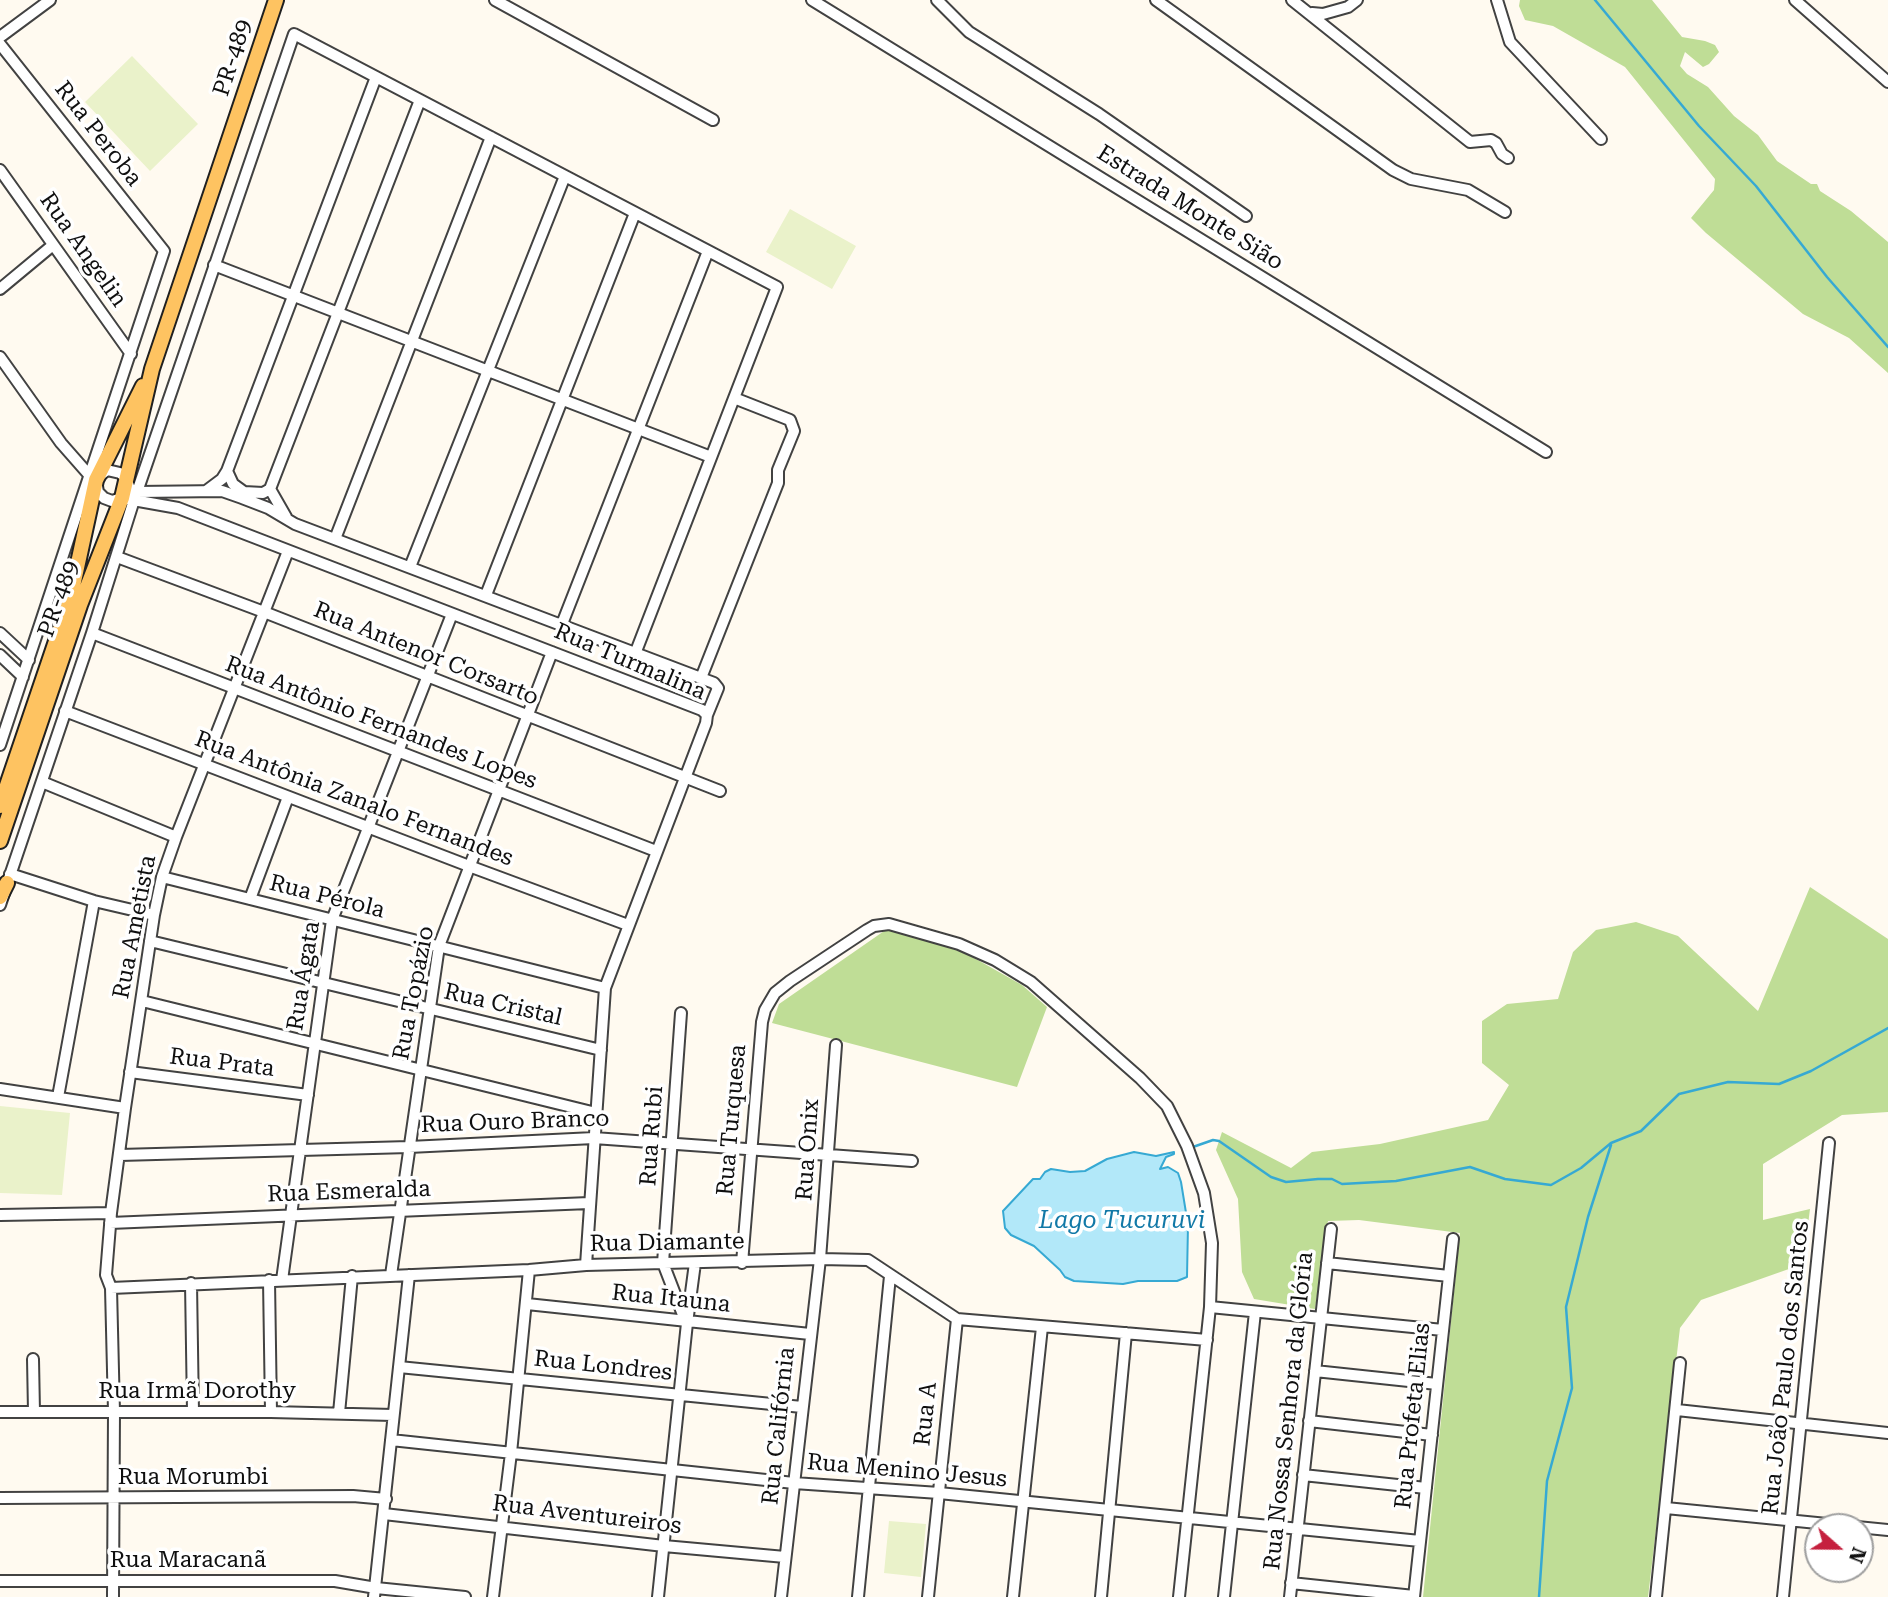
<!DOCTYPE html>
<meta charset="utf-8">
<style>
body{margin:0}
#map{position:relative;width:1888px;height:1597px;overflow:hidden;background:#fffaf0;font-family:"Roboto Serif",serif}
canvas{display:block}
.north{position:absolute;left:1804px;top:1513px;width:70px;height:70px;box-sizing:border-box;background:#fff;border:2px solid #9f9f9f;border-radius:50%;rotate:111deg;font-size:19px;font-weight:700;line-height:28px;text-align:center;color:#0f0f0f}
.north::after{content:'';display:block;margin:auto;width:24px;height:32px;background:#c5203e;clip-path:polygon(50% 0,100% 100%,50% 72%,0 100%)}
</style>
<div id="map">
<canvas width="1888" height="1597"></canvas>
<div class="north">N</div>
</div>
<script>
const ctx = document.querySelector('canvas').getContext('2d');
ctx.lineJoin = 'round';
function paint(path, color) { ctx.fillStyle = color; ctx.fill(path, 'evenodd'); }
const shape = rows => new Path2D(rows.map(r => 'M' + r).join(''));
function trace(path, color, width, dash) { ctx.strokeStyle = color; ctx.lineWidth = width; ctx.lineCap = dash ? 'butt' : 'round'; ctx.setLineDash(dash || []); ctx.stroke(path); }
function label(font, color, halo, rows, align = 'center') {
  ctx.font = font + ' "Roboto Serif",serif'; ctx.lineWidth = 7; ctx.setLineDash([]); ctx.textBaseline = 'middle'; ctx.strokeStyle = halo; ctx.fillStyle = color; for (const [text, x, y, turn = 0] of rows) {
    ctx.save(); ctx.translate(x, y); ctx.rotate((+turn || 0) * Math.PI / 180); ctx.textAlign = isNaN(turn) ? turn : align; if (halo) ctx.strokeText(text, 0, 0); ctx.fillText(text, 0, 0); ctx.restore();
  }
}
paint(shape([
 [1520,0,1652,0,1682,37,1705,41,1715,45,1719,52,1709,64,1703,67,1685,52,1680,66,1687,74,1708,87,1734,116,1758,135,1777,161,1811,184,1817,184,1820,191,1851,211,1888,242,1888,373,1849,338,1803,314,1706,233,1691,218,1714,190,1715,179,1625,67,1553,26,1525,20,1519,6],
 [1810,887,1888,939,1888,1112,1842,1115,1763,1164,1763,1220,1810,1209,1803,1264,1701,1300,1680,1328,1648,1597,1423,1597,1460,1233,1359,1220,1328,1221,1315,1309,1254,1299,1242,1272,1238,1199,1216,1150,1222,1132,1291,1168,1312,1152,1380,1144,1488,1120,1509,1085,1482,1063,1482,1021,1507,1004,1558,999,1573,952,1596,930,1636,922,1678,936,1758,1011],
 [887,929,895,929,960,950,1022,985,1047,1007,1017,1087,772,1023,779,1004]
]), '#bfdd96');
paint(shape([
 [132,56,198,124,150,171,85,102],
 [790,209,856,246,832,289,766,252],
 [0,1106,70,1113,62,1195,0,1193],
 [889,1521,926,1524,921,1577,884,1573]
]), '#eaf2ca');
const water = shape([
 [1134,1152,1156,1156,1174,1152,1174,1154,1166,1157,1160,1169,1168,1167,1178,1173,1181,1182,1188,1225,1187,1277,1177,1281,1138,1281,1123,1284,1074,1281,1065,1277,1060,1270,1034,1246,1011,1235,1005,1228,1003,1211,1033,1179,1040,1179,1045,1172,1051,1169,1070,1172,1085,1171,1107,1159,1134,1152]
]);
paint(water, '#b2e8f9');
trace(water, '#36a9d3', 2);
trace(shape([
 [1595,0,1699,126,1756,186,1827,277,1888,347],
 [1190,1148,1213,1140,1219,1141,1271,1177,1286,1182,1318,1179,1332,1179,1342,1184,1396,1181,1470,1167,1505,1179,1551,1185,1581,1168,1611,1143,1641,1131,1679,1094,1728,1082,1779,1084,1811,1071,1888,1028],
 [1539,1597,1547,1481,1572,1388,1566,1307,1588,1217,1611,1145]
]), '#36a9d3', 2.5);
const minor = shape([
 [495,0,713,120],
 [812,0,1546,452],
 [937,0,969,32,1099,114,1246,216],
 [1156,0,1393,170,1411,179,1468,190,1505,212],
 [1292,0,1470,142,1491,140,1496,143,1502,154,1508,158],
 [1497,0,1510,42,1601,139],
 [1795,0,1888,82],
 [1312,13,1323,14,1348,7,1357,0],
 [0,37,50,0],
 [0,44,164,251,0,745],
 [0,170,131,354],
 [214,265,711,457],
 [0,289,53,245],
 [0,357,61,443,90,476,96,480,98,492,104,498,112,501,122,498,129,490,137,492,222,491,242,498,268,508,295,524,714,683,718,688,707,715],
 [227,471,233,484,244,492,263,493,270,489,420,100],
 [270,489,286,517],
 [206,491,222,479,227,471,376,77],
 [137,492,294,34,777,287,635,654],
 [122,498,178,508,702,710,707,715,706,723,605,988,586,1265],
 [335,539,491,137],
 [117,557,264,612,720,791],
 [410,567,565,176],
 [486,595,635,213],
 [562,624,708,251],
 [0,633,29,660],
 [92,633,656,851],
 [0,655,23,677],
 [701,678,778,483,778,470,794,431,790,420,734,398],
 [65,711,469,866,628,925],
 [42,782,176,837],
 [10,874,94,901,154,915],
 [162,877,605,988],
 [250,899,288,797],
 [0,905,92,633,134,500,126,478,120,473,107,470,98,477],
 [150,941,601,1050],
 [142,1001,596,1113],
 [681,1013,663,1263,685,1320],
 [130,1072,308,1095],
 [0,1089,125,1108],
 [58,1097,94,901],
 [120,1155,409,1147,594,1138,912,1161],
 [0,1215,111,1213],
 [110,1223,589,1203],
 [742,1263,762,1022,765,1010,775,993,790,981,867,930,874,926,889,924,959,944,995,960,1031,982,1140,1078,1167,1106,1187,1146,1204,1193,1212,1243,1210,1307,1179,1597],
 [1327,1263,1449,1276],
 [391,1275,439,946,552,652],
 [269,1280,271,1412],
 [282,1280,332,920,452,614],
 [191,1283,193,1412],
 [111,1288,529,1270,586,1265,820,1259,868,1260,957,1319,1207,1340],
 [527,1304,810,1334],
 [1210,1307,1443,1330],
 [33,1359,34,1412],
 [399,1367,802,1407],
 [1315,1371,1437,1384],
 [1677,1410,1888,1433],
 [0,1412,271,1412,393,1415],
 [339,1413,352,1276],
 [1309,1421,1432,1435],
 [391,1440,794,1483,939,1493,1420,1541],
 [1303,1475,1426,1488],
 [0,1498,353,1496,386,1499],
 [1666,1508,1888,1530],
 [384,1514,664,1546,785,1557],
 [0,1581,335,1581,376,1588,465,1597],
 [1291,1583,1414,1596],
 [113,1597,114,1412,111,1288,106,1275,111,1213,125,1108,154,915,162,877,176,837,288,551],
 [374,1597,409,1275],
 [493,1597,511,1453,529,1270],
 [658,1597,687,1323,695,1263],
 [781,1597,820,1259,836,1045],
 [858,1597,890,1276],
 [928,1597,957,1319],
 [1013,1597,1042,1327],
 [1101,1597,1126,1333],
 [1224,1597,1255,1312],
 [1290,1597,1331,1229],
 [1414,1597,1453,1239],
 [1656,1597,1680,1363],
 [1783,1597,1829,1143]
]);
const major = shape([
 [0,806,70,600,96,480,143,386],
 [0,841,80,605,122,498,152,369,276,0],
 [0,897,7,883]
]);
trace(minor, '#424242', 14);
trace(major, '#202020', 18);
trace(minor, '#fff', 10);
trace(major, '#fec361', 14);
label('23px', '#0f0f0f', '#fff', [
 ["PR-489",233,58,-72],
 ["Rua Peroba",98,134,52],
 ["Estrada Monte Sião",1190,208,32],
 ["Rua Angelin",83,250,55],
 ["PR-489",59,599,-70],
 ["Rua Antenor Corsarto",426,654,22],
 ["Rua Turmalina",630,662,23],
 ["Rua Antônio Fernandes Lopes",381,723,21],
 ["Rua Antônia Zanalo Fernandes",354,799,21],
 ["Rua Pérola",327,897,14],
 ["Rua Ametista",135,927,-79],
 ["Rua Ágata",304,976,-81],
 ["Rua Topázio",414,993,-79],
 ["Rua Cristal",503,1005,13],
 ["Rua Prata",222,1063,7],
 ["Rua Turquesa",732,1120,-85],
 ["Rua Ouro Branco",515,1122,-2],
 ["Rua Rubi",652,1136,-86],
 ["Rua Onix",808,1150,-86],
 ["Rua Esmeralda",349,1192,-2],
 ["Rua Diamante",667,1243,-1],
 ["Rua Itauna",671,1299,6],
 ["Rua Londres",603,1366,6],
 ["Rua João Paulo dos Santos",1786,1368,-84],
 ["Rua Irmã Dorothy",197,1391],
 ["Rua Nossa Senhora da Glória",1289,1411,-84],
 ["Rua A",926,1414,-84],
 ["Rua Profeta Elias",1413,1416,-84],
 ["Rua Califórnia",779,1426,-84],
 ["Rua Menino Jesus",907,1471,5],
 ["Rua Morumbi",193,1477],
 ["Rua Aventureiros",587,1515,7],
 ["Rua Maracanã",188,1560]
]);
label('italic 24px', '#1279a7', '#fff', [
 ["Lago Tucuruvi",1122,1221]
]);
</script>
